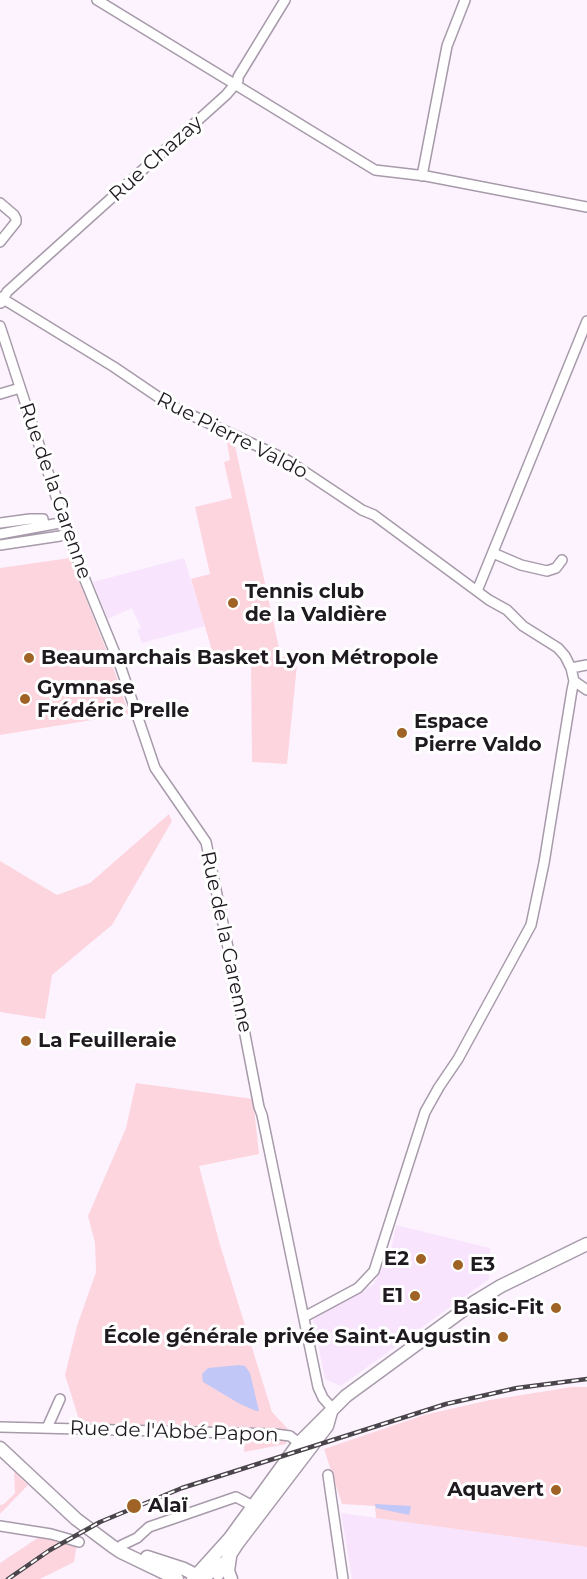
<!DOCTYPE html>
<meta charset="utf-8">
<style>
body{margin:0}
canvas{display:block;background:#fcf3fe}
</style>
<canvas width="587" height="1579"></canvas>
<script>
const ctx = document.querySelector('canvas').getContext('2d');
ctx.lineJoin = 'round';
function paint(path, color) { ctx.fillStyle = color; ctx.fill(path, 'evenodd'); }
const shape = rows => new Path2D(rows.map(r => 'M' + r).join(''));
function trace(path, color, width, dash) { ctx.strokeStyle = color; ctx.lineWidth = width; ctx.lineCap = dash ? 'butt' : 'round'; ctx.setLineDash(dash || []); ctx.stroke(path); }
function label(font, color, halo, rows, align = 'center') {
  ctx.font = font + ' Montserrat,sans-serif'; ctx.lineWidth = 6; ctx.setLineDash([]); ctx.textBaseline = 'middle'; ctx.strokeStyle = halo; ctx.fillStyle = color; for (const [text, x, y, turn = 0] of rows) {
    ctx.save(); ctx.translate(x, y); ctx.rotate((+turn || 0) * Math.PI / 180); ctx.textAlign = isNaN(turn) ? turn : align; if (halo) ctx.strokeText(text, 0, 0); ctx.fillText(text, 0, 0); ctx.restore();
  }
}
paint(shape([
 [184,558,205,626,142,643,137,630,141,628,132,608,108,619,93,582],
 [396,1225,490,1248,489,1279,341,1386,325,1379,313,1319,373,1285,391,1251],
 [341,1513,587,1547,587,1579,352,1579]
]), '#f8e5fd');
paint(shape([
 [226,437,234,441,281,657,298,655,287,764,252,762,251,662,216,664,191,579,210,574,195,507,232,498,224,462,230,460],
 [70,558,114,670,129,714,0,735,0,568],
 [169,814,172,821,112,925,52,975,45,1019,0,1012,0,861,57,895,90,883],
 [136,1083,253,1099,259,1154,199,1166,220,1245,272,1412,287,1428,286,1444,244,1452,245,1430,81,1426,65,1375,77,1326,96,1272,95,1243,88,1216,126,1128],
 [572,1387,587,1387,587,1547,376,1518,375,1506,342,1504,324,1449,424,1415,490,1400],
 [14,1472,28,1485,0,1514,0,1505,4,1504,15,1493],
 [39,1537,77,1544,74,1562,40,1579,0,1579,0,1563]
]), '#fdd5df');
paint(shape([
 [239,1365,245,1366,250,1373,259,1411,256,1411,240,1404,203,1382,202,1374,208,1368],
 [375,1504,411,1506,409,1515,376,1508]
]), '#c1c7f6');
const minor = shape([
 [97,0,375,170,426,176,587,207],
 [422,176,447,46,465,0],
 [0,203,14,215,16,219,16,222,0,242],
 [0,297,114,367,170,405,287,460,362,510,374,515,489,600,507,610,523,626,558,648,565,656,571,668,574,681,572,690,544,863,531,925,458,1059,439,1087,425,1112,374,1271,358,1288,304,1317],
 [1,303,7,292,18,282,226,95,238,81,238,77,285,0],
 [0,326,68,533,85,580,121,668,155,768,206,842,231,962,259,1107,262,1115,318,1387,323,1398,332,1408],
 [0,394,20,388],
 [0,523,30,519,43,519,44,526],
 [0,534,65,522],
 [0,545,60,536,68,533],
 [493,553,521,565,547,571,556,568,562,560],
 [477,591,587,321],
 [571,668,587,665],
 [574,681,587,690],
 [0,1427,275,1434,290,1436,299,1443],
 [47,1428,60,1399],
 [328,1475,343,1579],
 [0,1526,51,1534,79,1542],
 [122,1545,137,1538,149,1527,236,1497,253,1506]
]);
const major = shape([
 [0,1448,76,1519,112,1546,121,1552,177,1579],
 [147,1557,184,1569,204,1579,217,1563],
 [230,1557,228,1571,231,1579],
 [218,1574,237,1544,327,1426,331,1412],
 [193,1579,230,1538,299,1443,346,1396,473,1303,501,1286,587,1244]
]);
trace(minor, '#a79aaa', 12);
trace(major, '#a79aaa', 15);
trace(minor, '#fff', 9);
trace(major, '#fff', 12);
const rail = shape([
 [8,1579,50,1550,100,1522,182,1488,446,1404,517,1388,587,1379]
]);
trace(rail, '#4a444b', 4.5);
trace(rail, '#fff', 2, [7]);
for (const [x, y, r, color] of [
 [233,603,6,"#9f6425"],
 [29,658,6,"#9f6425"],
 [25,699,6,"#9f6425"],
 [402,733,6,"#9f6425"],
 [26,1041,6,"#9f6425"],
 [421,1259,6,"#9f6425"],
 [458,1265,6,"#9f6425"],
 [415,1296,6,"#9f6425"],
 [556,1308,6,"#9f6425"],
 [503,1337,6,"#9f6425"],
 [556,1490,6,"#9f6425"],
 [134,1506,8,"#9f6425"]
]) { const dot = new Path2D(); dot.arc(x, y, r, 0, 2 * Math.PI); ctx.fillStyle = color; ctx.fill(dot); trace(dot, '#fff', 2); }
label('20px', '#1f1a20', '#fff', [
 ["Rue Chazay",156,159,-42],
 ["Rue Pierre Valdo",232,436,27],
 ["Rue de la Garenne",55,491,71],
 ["Rue de la Garenne",226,942,78],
 ["Rue de l'Abbé Papon",174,1432,2]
]);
label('bold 20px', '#1f1a20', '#fff', [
 ["Tennis club",245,592],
 ["de la Valdière",245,615],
 ["Beaumarchais Basket Lyon Métropole",41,658],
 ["Gymnase",37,688],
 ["Frédéric Prelle",37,711],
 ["Espace",414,722],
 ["Pierre Valdo",414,745],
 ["La Feuilleraie",38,1041],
 ["E2",409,1259,"right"],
 ["E3",470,1265],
 ["E1",403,1296,"right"],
 ["Basic-Fit",544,1308,"right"],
 ["École générale privée Saint-Augustin",491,1337,"right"],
 ["Aquavert",544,1490,"right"],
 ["Alaï",148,1506]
], 'left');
</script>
